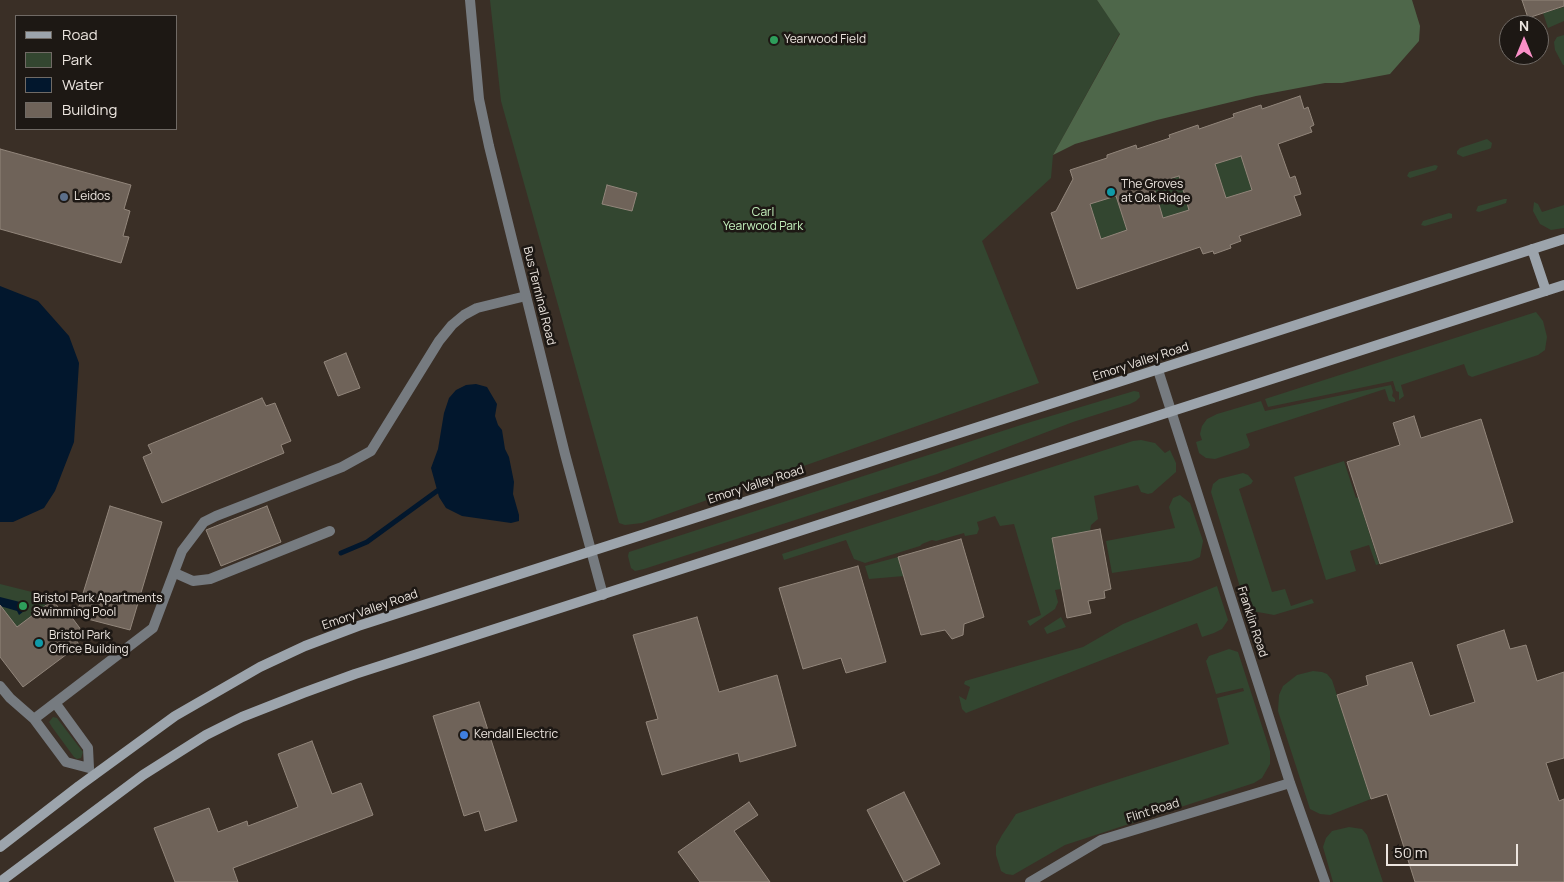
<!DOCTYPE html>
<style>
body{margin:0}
#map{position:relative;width:1564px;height:882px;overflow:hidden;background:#3a2f26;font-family:Manrope,sans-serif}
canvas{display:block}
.legend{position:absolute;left:15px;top:15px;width:162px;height:115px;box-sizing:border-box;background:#1d1814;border:1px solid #706a65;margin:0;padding:6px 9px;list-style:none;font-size:15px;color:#ece5df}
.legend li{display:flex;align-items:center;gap:10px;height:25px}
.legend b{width:25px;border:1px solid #706a65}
.north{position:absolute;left:1499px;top:15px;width:50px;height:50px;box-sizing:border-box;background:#1d1814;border:1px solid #706a65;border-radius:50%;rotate:0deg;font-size:14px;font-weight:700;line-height:20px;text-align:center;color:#ece5df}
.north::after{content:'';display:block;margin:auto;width:18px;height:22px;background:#fa8fc7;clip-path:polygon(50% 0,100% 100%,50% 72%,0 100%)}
.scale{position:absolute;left:1386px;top:844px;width:132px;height:22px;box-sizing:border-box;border:2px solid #ece5df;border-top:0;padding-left:6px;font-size:15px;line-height:18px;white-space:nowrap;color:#ece5df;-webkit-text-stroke:4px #1d1814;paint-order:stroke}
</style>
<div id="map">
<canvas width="1564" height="882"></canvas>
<ul class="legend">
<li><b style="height:6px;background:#9ca4ac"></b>Road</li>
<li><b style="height:14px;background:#334630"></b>Park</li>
<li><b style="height:14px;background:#02172d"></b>Water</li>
<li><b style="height:14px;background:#6f6359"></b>Building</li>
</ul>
<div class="north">N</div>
<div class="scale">50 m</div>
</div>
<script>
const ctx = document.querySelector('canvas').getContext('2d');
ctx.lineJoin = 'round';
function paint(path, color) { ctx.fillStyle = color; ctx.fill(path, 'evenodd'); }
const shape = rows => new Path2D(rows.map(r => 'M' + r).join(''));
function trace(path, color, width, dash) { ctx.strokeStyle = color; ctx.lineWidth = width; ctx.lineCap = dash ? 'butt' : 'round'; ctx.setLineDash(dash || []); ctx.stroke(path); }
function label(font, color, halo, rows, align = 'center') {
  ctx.font = font + ' Manrope,sans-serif'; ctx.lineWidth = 5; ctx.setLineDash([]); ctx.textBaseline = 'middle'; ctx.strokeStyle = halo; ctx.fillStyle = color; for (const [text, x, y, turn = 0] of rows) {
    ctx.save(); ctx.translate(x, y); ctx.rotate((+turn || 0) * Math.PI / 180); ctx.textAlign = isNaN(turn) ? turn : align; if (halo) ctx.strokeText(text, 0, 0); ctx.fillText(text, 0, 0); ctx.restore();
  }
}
paint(shape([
 [490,0,1097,0,1120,33,1053,155,1051,178,982,241,1039,383,642,523,625,525,619,523,501,101],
 [1564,7,1564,21,1548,28,1543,13],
 [1564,35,1564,65,1563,65,1555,50,1554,42,1557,37],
 [1487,139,1492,143,1491,148,1489,149,1463,157,1457,154,1457,151,1460,148],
 [1241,156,1252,190,1226,198,1215,164],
 [1435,165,1438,166,1436,170,1410,178,1407,176,1409,172],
 [1179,176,1189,210,1163,218,1153,184],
 [1116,196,1127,230,1101,239,1090,204],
 [1504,199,1507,199,1506,203,1479,212,1476,211,1478,206],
 [1534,202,1538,204,1542,212,1564,205,1564,228,1551,230,1540,224,1533,211],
 [1449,213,1452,214,1452,218,1425,226,1421,225,1423,221],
 [1536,312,1543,321,1547,337,1545,350,1538,355,1472,377,1468,375,1464,364,1401,385,1404,396,1399,400,1399,392,1396,391,1393,381,1268,407,1265,399],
 [1391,385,1393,392,1392,396,1395,399,1395,402,1389,401,1385,389,1246,434,1250,445,1248,448,1215,459,1206,458,1199,453,1196,442,1202,440,1200,434,1202,426,1207,419,1217,414,1261,401,1265,411],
 [1134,391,1139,392,1140,397,1136,401,1130,404,1073,422,937,474,644,569,635,571,631,568,628,556,629,552,1024,424],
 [1141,440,1155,443,1165,453,1170,450,1176,463,1176,472,1152,493,1148,494,1141,492,1138,485,1094,496,1098,519,1091,525,1090,531,1052,538,1061,589,1055,590,1058,602,1055,609,1030,626,1027,621,1041,615,1014,524,1000,526,995,516,977,522,979,529,977,534,965,536,964,533,936,541,932,540,922,544,920,546,865,563,854,559,846,540,784,560,782,554,1133,441],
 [1344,461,1356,498,1358,497,1379,564,1376,565,1369,545,1350,551,1356,571,1326,580,1294,477],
 [1243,473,1248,475,1253,481,1251,484,1239,489,1272,592,1285,589,1291,606,1312,599,1314,603,1274,615,1247,610,1211,492,1213,484,1219,479],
 [1180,495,1190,503,1203,541,1200,557,1191,561,1112,573,1106,541,1175,528,1169,507,1173,498],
 [898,557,904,576,869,579,865,566],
 [0,584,48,596,53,600,17,627,0,615],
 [1217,586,1228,620,1222,629,1214,633,1202,637,1197,623,966,713,962,709,959,696,966,700,970,687,964,684,965,681,1083,647,1123,624],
 [1061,617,1066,627,1047,634,1044,628],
 [1229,649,1238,652,1270,751,1270,764,1262,778,1254,783,1065,845,1013,875,1006,874,1001,871,996,855,996,846,1002,835,1016,814,1094,787,1229,744,1217,698,1244,691,1243,688,1216,694,1206,661,1209,656],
 [1313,671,1322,672,1327,674,1332,680,1371,799,1330,815,1320,814,1310,809,1278,711,1279,695,1283,686,1297,675],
 [53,717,57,718,60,722,83,752,81,758,77,759,74,757,52,727,49,722],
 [1349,827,1362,829,1367,835,1383,882,1333,882,1323,847,1326,838,1332,831]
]), '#334630');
paint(shape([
 [1097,0,1412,0,1420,26,1419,41,1390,74,1342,83,1325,83,1256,96,1157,120,1075,144,1053,155,1120,34]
]), '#4e674a');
paint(shape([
 [0,286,38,301,69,336,79,363,74,442,55,491,44,508,13,522,0,522],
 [476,384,487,387,497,404,495,416,498,425,502,430,505,449,509,457,514,482,513,494,519,515,519,521,511,523,462,516,446,508,439,497,431,468,438,449,444,413,449,398,456,390,466,385],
 [0,597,24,603,28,608,19,615,17,611,0,606]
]), '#02172d');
trace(shape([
 [341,553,367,542,437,491]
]), '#02172d', 5);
const building = shape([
 [1522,0,1564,0,1564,6,1528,18,1522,0],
 [1300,96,1304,109,1308,107,1314,125,1310,127,1312,132,1278,144,1290,178,1295,176,1301,194,1294,196,1301,215,1239,236,1241,241,1230,245,1231,248,1214,254,1213,251,1203,254,1200,247,1077,289,1051,213,1056,211,1073,179,1070,170,1107,158,1107,155,1136,145,1137,149,1170,138,1169,135,1198,125,1199,129,1234,117,1233,114,1261,105,1262,109,1300,96],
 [1241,156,1252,190,1226,198,1215,164,1241,156],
 [1179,176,1189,210,1163,218,1153,184,1179,176],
 [1116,196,1127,230,1101,239,1090,204,1116,196],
 [0,149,131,185,124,209,130,211,123,236,129,237,121,263,0,229,0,149],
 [607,185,637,193,632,211,602,204,607,185],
 [346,353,360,388,338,396,324,362,346,353],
 [262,398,266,406,275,403,291,441,281,445,284,453,162,503,143,457,152,453,148,445,262,398],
 [1414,416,1421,438,1481,419,1513,522,1380,564,1347,462,1400,445,1393,423,1414,416],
 [110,506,162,522,130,630,76,616,110,506],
 [267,506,281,542,221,566,206,530,267,506],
 [1100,529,1111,589,1104,591,1105,598,1088,601,1091,613,1067,618,1052,538,1100,529],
 [961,539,984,617,964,624,963,635,952,639,945,630,921,635,898,557,961,539],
 [858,566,886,662,846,673,841,658,803,669,779,588,858,566],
 [53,600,60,610,64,607,85,635,77,641,79,645,23,687,0,657,0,605,17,627,53,600],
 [697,617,719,692,777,675,796,746,740,762,738,753,662,775,646,722,658,719,633,635,697,617],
 [1504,630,1510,649,1526,645,1537,681,1564,672,1564,758,1546,763,1559,801,1564,799,1564,882,1415,882,1387,794,1371,799,1337,695,1368,685,1366,676,1412,662,1430,716,1475,702,1457,645,1504,630],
 [479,702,517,821,485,831,479,811,464,816,433,716,479,702],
 [312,741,332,794,361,783,373,815,233,868,238,882,175,882,154,828,209,808,218,832,247,821,248,826,298,807,278,754,312,741],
 [904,792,940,864,904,882,867,810,904,792],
 [749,802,758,815,734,831,770,882,700,882,678,852,749,802]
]);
paint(building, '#6f6359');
trace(building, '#92867b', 1);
trace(shape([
 [1158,370,1290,783,1325,882],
 [175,573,193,581,210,579,330,531],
 [0,686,10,698,34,719,66,762,89,768,88,748,56,704],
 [34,719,153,628,182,551,204,522,216,516,342,467,371,451,439,341,452,325,464,315,477,308,526,296],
 [1030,882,1101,840,1290,783]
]), '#767b80', 10);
trace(shape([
 [470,0,479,99,489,146,565,454,603,595]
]), '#767b80', 10);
trace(shape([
 [1532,249,1546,291],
 [0,847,79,786,175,716,260,667,305,646,358,626,1564,239],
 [0,882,143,775,206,735,242,717,303,693,355,674,1564,285]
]), '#9ca4ac', 10);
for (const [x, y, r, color] of [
 [774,40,5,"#2e9e5b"],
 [1111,192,5,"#0f9aa8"],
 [64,197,5,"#5c6f8a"],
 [23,606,5,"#2e9e5b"],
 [39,643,5,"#0f9aa8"],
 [464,735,5,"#3f7fe0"]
]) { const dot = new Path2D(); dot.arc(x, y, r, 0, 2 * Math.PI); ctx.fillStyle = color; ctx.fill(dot); trace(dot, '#1d1814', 2); }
label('12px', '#ece5df', '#1d1814', [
 ["Yearwood Field",784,40],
 ["The Groves",1121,185],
 ["at Oak Ridge",1121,199],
 ["Leidos",74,197],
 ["Bristol Park Apartments",33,599],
 ["Swimming Pool",33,613],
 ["Bristol Park",49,636],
 ["Office Building",49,650],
 ["Kendall Electric",474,735]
], 'left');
label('12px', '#c5f2be', '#1d1814', [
 ["Carl",763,213],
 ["Yearwood Park",763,227]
]);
label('12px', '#ece5df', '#1d1814', [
 ["Bus Terminal Road",539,296,76],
 ["Emory Valley Road",1141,362,-18],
 ["Emory Valley Road",756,485,-18],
 ["Emory Valley Road",370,610,-19],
 ["Franklin Road",1252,622,72],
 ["Flint Road",1153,811,-17]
]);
</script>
